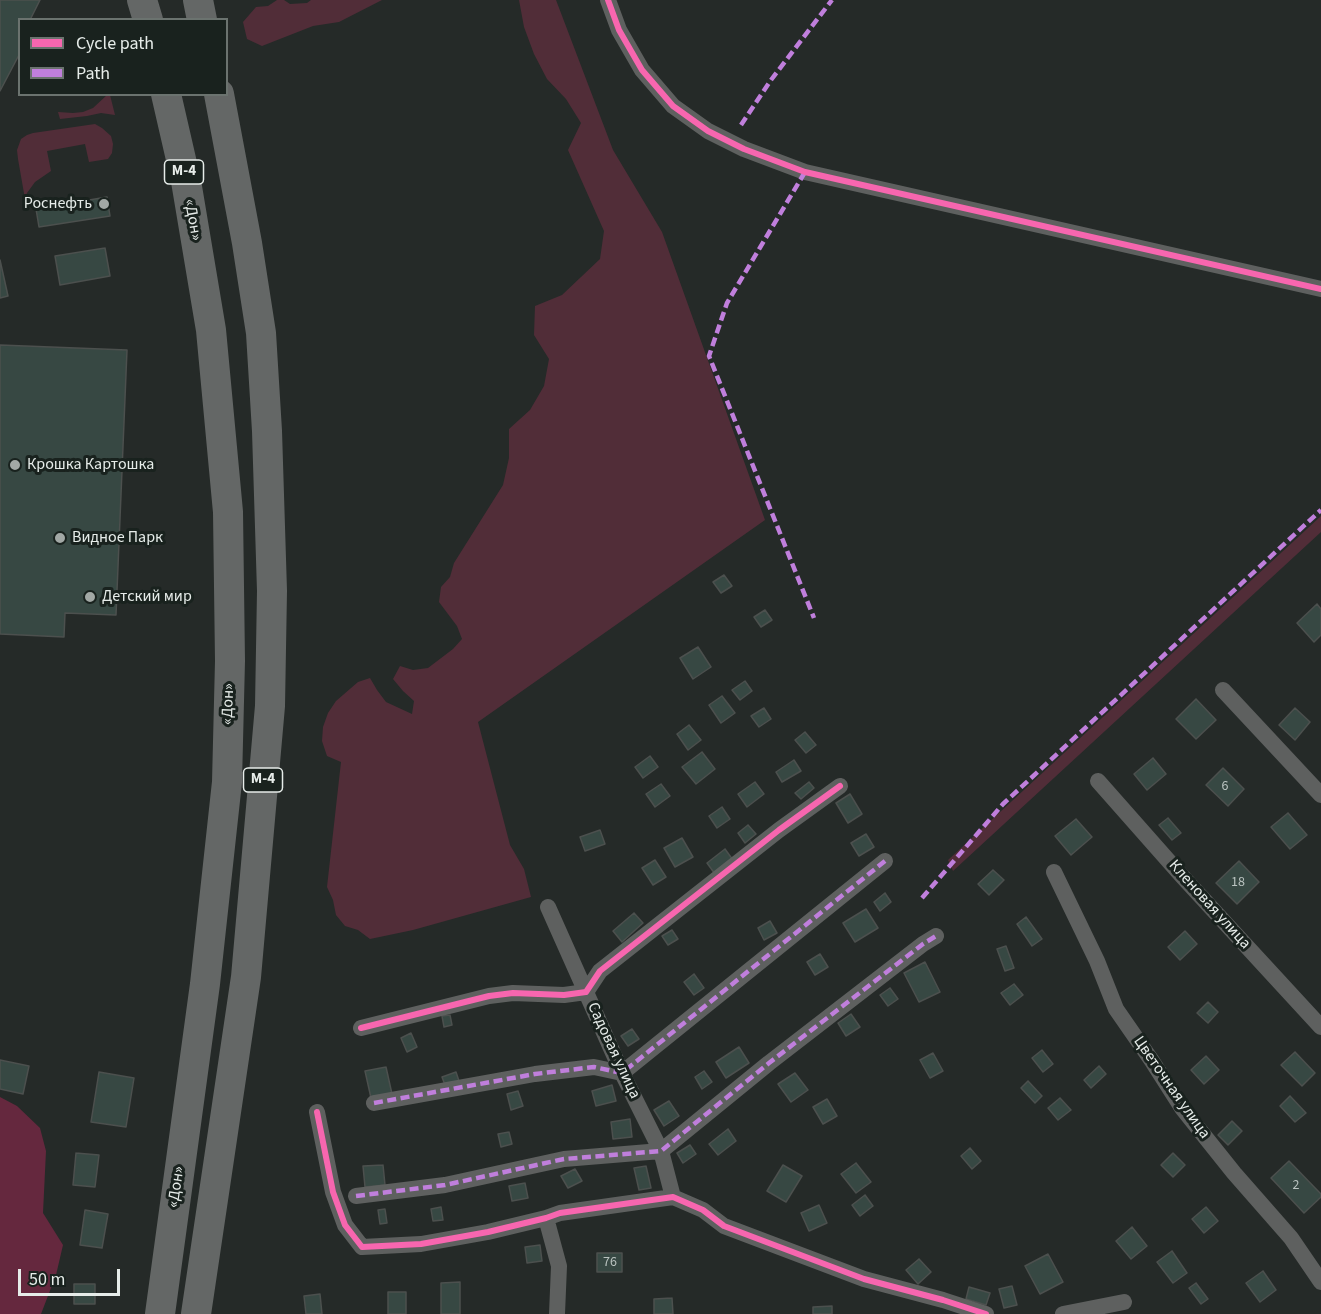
<!DOCTYPE html>
<meta charset="utf-8">
<style>
body{margin:0}
#map{position:relative;width:1321px;height:1314px;overflow:hidden;background:#252a28;font-family:"Source Sans 3",sans-serif}
canvas{display:block}
.legend{position:absolute;left:18px;top:18px;width:210px;height:78px;box-sizing:border-box;background:#19221e;border:2px solid #6b736f;margin:0;padding:8px 10px;list-style:none;font-size:18px;color:#e6ece9}
.legend li{display:flex;align-items:center;gap:12px;height:30px}
.legend b{width:30px;border:2px solid #6b736f}
.scale{position:absolute;left:18px;top:1269px;width:102px;height:27px;box-sizing:border-box;border:3px solid #e6ece9;border-top:0;padding-left:8px;font-size:18px;line-height:21px;white-space:nowrap;color:#e6ece9;-webkit-text-stroke:4px #19221e;paint-order:stroke}
</style>
<div id="map">
<canvas width="1321" height="1314"></canvas>
<ul class="legend">
<li><b style="height:8px;background:#f766af"></b>Cycle path</li>
<li><b style="height:8px;background:#c07fdc"></b>Path</li>
</ul>
<div class="scale">50 m</div>
</div>
<script>
const ctx = document.querySelector('canvas').getContext('2d');
ctx.lineJoin = 'round';
function paint(path, color) { ctx.fillStyle = color; ctx.fill(path, 'evenodd'); }
const shape = rows => new Path2D(rows.map(r => 'M' + r).join(''));
function trace(path, color, width, dash) { ctx.strokeStyle = color; ctx.lineWidth = width; ctx.lineCap = dash ? 'butt' : 'round'; ctx.setLineDash(dash || []); ctx.stroke(path); }
function label(font, color, halo, rows, align = 'center') {
  ctx.font = font + ' "Source Sans 3",sans-serif'; ctx.lineWidth = 6; ctx.setLineDash([]); ctx.textBaseline = 'middle'; ctx.strokeStyle = halo; ctx.fillStyle = color; for (const [text, x, y, turn = 0] of rows) {
    ctx.save(); ctx.translate(x, y); ctx.rotate((+turn || 0) * Math.PI / 180); ctx.textAlign = isNaN(turn) ? turn : align; if (halo) ctx.strokeText(text, 0, 0); ctx.fillText(text, 0, 0); ctx.restore();
  }
}
paint(shape([
 [277,0,284,0,290,4,307,3,311,0,382,0,339,22,313,26,262,46,247,39,243,22,256,7,268,6],
 [519,0,556,0,613,150,662,232,765,520,478,722,510,845,524,869,531,897,413,930,370,939,358,930,345,926,336,915,333,900,327,887,341,762,327,756,322,741,323,727,328,713,336,701,358,682,370,678,377,690,386,702,412,714,414,701,403,691,393,679,400,666,413,670,428,668,453,649,462,639,457,626,439,602,441,587,450,577,454,563,503,485,509,458,509,429,530,410,544,386,549,359,534,335,535,306,562,295,600,259,604,231,568,150,581,123,566,99,547,79,534,54,524,27],
 [110,95,115,115,101,113,87,116,60,119,58,112,73,113,83,112,93,108,107,95],
 [95,124,102,128,111,136,113,144,112,153,108,159,89,162,85,144,47,151,51,171,35,182,27,193,25,199,18,159,17,150,21,139,27,135,33,133],
 [1321,516,1321,532,953,871,948,860]
]), '#512d38');
paint(shape([
 [0,1097,17,1106,40,1128,46,1151,43,1213,63,1245,56,1275,41,1314,0,1314]
]), '#65283e');
const building = shape([
 [0,0,40,0,30,20,20,20,20,53,0,91,0,0],
 [107,197,110,216,39,227,36,209,107,197],
 [105,248,110,276,60,285,55,256,105,248],
 [0,260,8,296,0,298,0,260],
 [0,345,127,350,116,615,65,613,64,637,0,634,0,345],
 [724,575,732,586,721,593,713,582,724,575],
 [1317,604,1321,609,1321,635,1314,642,1297,623,1317,604],
 [765,610,772,620,761,627,754,617,765,610],
 [698,647,711,667,693,679,680,658,698,647],
 [745,681,752,691,740,700,732,690,745,681],
 [722,696,735,713,721,723,709,705,722,696],
 [1196,699,1216,720,1196,739,1176,719,1196,699],
 [764,708,771,719,759,727,751,716,764,708],
 [1295,708,1310,722,1295,740,1279,725,1295,708],
 [689,725,701,740,688,750,677,734,689,725],
 [805,732,816,745,806,753,795,740,805,732],
 [702,752,715,769,696,784,682,767,702,752],
 [650,756,658,767,643,778,635,767,650,756],
 [1153,758,1166,774,1147,790,1134,774,1153,758],
 [794,760,801,771,782,782,776,772,794,760],
 [1223,768,1244,789,1228,806,1206,785,1223,768],
 [755,782,764,794,747,807,738,794,755,782],
 [809,782,814,788,801,799,795,793,809,782],
 [661,784,670,796,655,807,646,794,661,784],
 [850,794,862,814,848,823,836,803,850,794],
 [722,807,730,819,717,828,709,816,722,807],
 [1288,813,1307,835,1290,849,1271,827,1288,813],
 [1168,818,1181,833,1172,840,1159,825,1168,818],
 [1076,819,1092,837,1071,855,1055,836,1076,819],
 [748,825,756,834,745,843,738,833,748,825],
 [600,830,605,844,585,851,580,837,600,830],
 [866,834,874,847,859,856,851,843,866,834],
 [682,838,693,857,675,867,664,848,682,838],
 [725,849,733,860,715,874,707,863,725,849],
 [655,860,666,877,653,885,642,868,655,860],
 [1239,861,1259,882,1237,904,1216,883,1239,861],
 [993,870,1004,880,989,895,978,884,993,870],
 [885,893,891,902,880,911,874,902,885,893],
 [866,909,878,928,855,942,843,923,866,909],
 [634,913,643,923,622,942,613,931,634,913],
 [1026,917,1042,939,1032,946,1017,924,1026,917],
 [770,921,777,933,764,940,758,928,770,921],
 [672,930,678,939,668,945,662,936,672,930],
 [1185,931,1197,944,1180,960,1168,947,1185,931],
 [1006,946,1014,968,1005,971,997,949,1006,946],
 [820,954,828,967,815,975,807,962,820,954],
 [925,962,940,992,919,1002,904,973,925,962],
 [694,974,704,988,694,995,684,982,694,974],
 [1014,984,1023,995,1010,1005,1001,993,1014,984],
 [890,988,898,999,888,1006,880,995,890,988],
 [1208,1002,1218,1012,1208,1023,1197,1013,1208,1002],
 [851,1014,860,1027,846,1036,838,1023,851,1014],
 [450,1015,452,1025,444,1027,442,1016,450,1015],
 [632,1029,639,1039,628,1046,621,1036,632,1029],
 [411,1033,417,1047,407,1052,401,1038,411,1033],
 [739,1047,749,1063,726,1078,716,1062,739,1047],
 [1042,1050,1053,1064,1043,1072,1032,1058,1042,1050],
 [1295,1052,1315,1073,1302,1086,1281,1065,1295,1052],
 [933,1053,943,1071,930,1078,920,1060,933,1053],
 [1206,1056,1219,1070,1204,1084,1191,1070,1206,1056],
 [0,1060,29,1066,23,1094,0,1089,0,1060],
 [1099,1066,1106,1074,1091,1088,1084,1080,1099,1066],
 [386,1067,392,1094,371,1098,365,1071,386,1067],
 [704,1071,712,1082,702,1089,695,1077,704,1071],
 [99,1072,134,1078,126,1127,91,1122,99,1072],
 [456,1072,459,1081,445,1085,442,1077,456,1072],
 [795,1073,808,1090,791,1102,778,1084,795,1073],
 [1028,1081,1042,1096,1035,1103,1021,1088,1028,1081],
 [612,1085,616,1101,596,1106,592,1091,612,1085],
 [518,1091,523,1106,511,1110,507,1094,518,1091],
 [1290,1096,1306,1113,1295,1122,1280,1106,1290,1096],
 [1060,1098,1071,1110,1058,1120,1048,1108,1060,1098],
 [827,1099,837,1116,823,1124,813,1107,827,1099],
 [669,1101,679,1116,664,1126,654,1110,669,1101],
 [630,1119,632,1137,613,1139,611,1122,630,1119],
 [1232,1121,1242,1131,1228,1145,1218,1135,1232,1121],
 [728,1129,736,1141,718,1155,709,1144,728,1129],
 [509,1132,512,1144,501,1147,498,1134,509,1132],
 [690,1145,696,1154,683,1163,677,1153,690,1145],
 [970,1148,981,1161,972,1169,961,1156,970,1148],
 [76,1153,99,1155,95,1187,73,1185,76,1153],
 [1173,1153,1185,1165,1173,1177,1161,1165,1173,1153],
 [1289,1161,1321,1194,1321,1197,1304,1213,1271,1178,1289,1161],
 [856,1163,871,1182,856,1193,841,1174,856,1163],
 [383,1165,385,1185,365,1187,363,1166,383,1165],
 [783,1165,802,1176,786,1202,767,1191,783,1165],
 [646,1166,651,1188,639,1190,634,1168,646,1166],
 [575,1169,582,1181,568,1188,561,1176,575,1169],
 [525,1183,528,1198,512,1201,509,1186,525,1183],
 [865,1195,873,1206,860,1216,852,1205,865,1195],
 [819,1205,827,1223,809,1231,801,1213,819,1205],
 [441,1207,443,1220,433,1221,431,1209,441,1207],
 [1206,1207,1218,1221,1204,1233,1192,1219,1206,1207],
 [385,1209,387,1223,380,1224,378,1210,385,1209],
 [85,1210,108,1214,102,1248,80,1245,85,1210],
 [1132,1227,1147,1246,1131,1259,1116,1241,1132,1227],
 [540,1245,542,1261,527,1263,525,1247,540,1245],
 [1172,1251,1187,1273,1173,1283,1157,1262,1172,1251],
 [597,1253,622,1253,622,1272,597,1272,597,1253],
 [1048,1254,1063,1282,1040,1294,1025,1266,1048,1254],
 [919,1259,931,1272,918,1284,906,1270,919,1259],
 [1263,1271,1276,1290,1260,1302,1246,1283,1263,1271],
 [460,1282,460,1314,441,1314,441,1283,460,1282],
 [1196,1283,1208,1299,1201,1304,1189,1288,1196,1283],
 [74,1284,95,1284,95,1304,74,1304,74,1284],
 [1012,1286,1017,1305,1004,1308,999,1289,1012,1286],
 [969,1287,990,1293,986,1305,966,1299,969,1287],
 [388,1292,406,1292,406,1314,388,1314,388,1292],
 [320,1294,322,1314,306,1314,304,1296,320,1294],
 [672,1298,673,1314,654,1314,654,1299,672,1298],
 [832,1306,832,1314,813,1314,813,1307,832,1306]
]);
paint(building, '#374843');
trace(building, '#4c504e', 1.5);
trace(shape([
 [608,0,619,30,642,70,673,106,708,131,744,149,805,172,1321,289],
 [1223,690,1321,795],
 [1098,781,1181,875,1321,1027],
 [1054,872,1097,961,1116,1009,1152,1061,1182,1108,1234,1173,1291,1238,1321,1282],
 [548,907,622,1073,661,1151,673,1197],
 [361,1028,489,996,513,993,564,995,586,992,600,971,779,830,840,786],
 [374,1103,535,1074,594,1067,622,1073,885,861],
 [317,1112,333,1192,345,1225,362,1247,421,1244,488,1232,546,1218,560,1213,673,1197,703,1210,724,1226,864,1279,943,1300,986,1314],
 [356,1196,445,1185,564,1159,661,1151,769,1063,923,944,936,936],
 [546,1218,559,1266,557,1314],
 [1063,1314,1124,1302]
]), '#5e605f', 16);
trace(shape([
 [142,0,148,20],
 [198,0,202,20],
 [160,1314,205,984,227,782,230,661,228,512,211,330,186,181,166,94],
 [196,1314,246,977,270,706,272,591,267,431,261,333,247,243,219,94]
]), '#646766', 30);
trace(shape([
 [741,125,771,80,832,0],
 [805,172,727,303,709,356,814,618],
 [922,898,1003,804,1321,510],
 [374,1103,535,1074,594,1067,622,1073,885,861],
 [356,1196,445,1185,564,1159,661,1151,769,1063,923,944,936,936]
]), '#c07fdc', 4.5, [9, 4.5]);
trace(shape([
 [608,0,619,30,642,70,673,106,708,131,744,149,805,172,1321,289],
 [361,1028,489,996,513,993,564,995,586,992,600,971,779,830,840,786],
 [317,1112,333,1192,345,1225,362,1247,421,1244,488,1232,546,1218,560,1213,673,1197,703,1210,724,1226,864,1279,943,1300,986,1314]
]), '#f766af', 6);
for (const [x, y, r, color] of [
 [104,204,6,"#a2a8a5"],
 [15,465,6,"#a2a8a5"],
 [60,538,6,"#a2a8a5"],
 [90,597,6,"#a2a8a5"]
]) { const dot = new Path2D(); dot.arc(x, y, r, 0, 2 * Math.PI); ctx.fillStyle = color; ctx.fill(dot); trace(dot, '#19221e', 2); }
label('14px', '#bac3c0', null, [
 ["6",1225,787],
 ["18",1238,883],
 ["2",1296,1186],
 ["76",610,1263]
]);
for (const [x, y, w] of [
 [184,172,39],
 [263,780,39]
]) { const box = new Path2D(); box.roundRect(x - w / 2, y - 12, w, 24, 4.5); ctx.fillStyle = '#19221e'; ctx.fill(box); trace(box, '#e6ece9', 1.5); }
label('bold 15px', '#e6ece9', null, [
 ["М-4",184,172],
 ["М-4",263,780]
]);
label('16px', '#e6ece9', '#19221e', [
 ["Роснефть",92,204,"right"],
 ["Крошка Картошка",27,465],
 ["Видное Парк",72,538],
 ["Детский мир",102,597]
], 'left');
label('16px', '#e6ece9', '#19221e', [
 ["«Дон»",192,220,80],
 ["«Дон»",229,704,-88],
 ["Кленовая улица",1209,905,48],
 ["Садовая улица",613,1051,65],
 ["Цветочная улица",1171,1088,55],
 ["«Дон»",177,1187,-82]
]);
</script>
